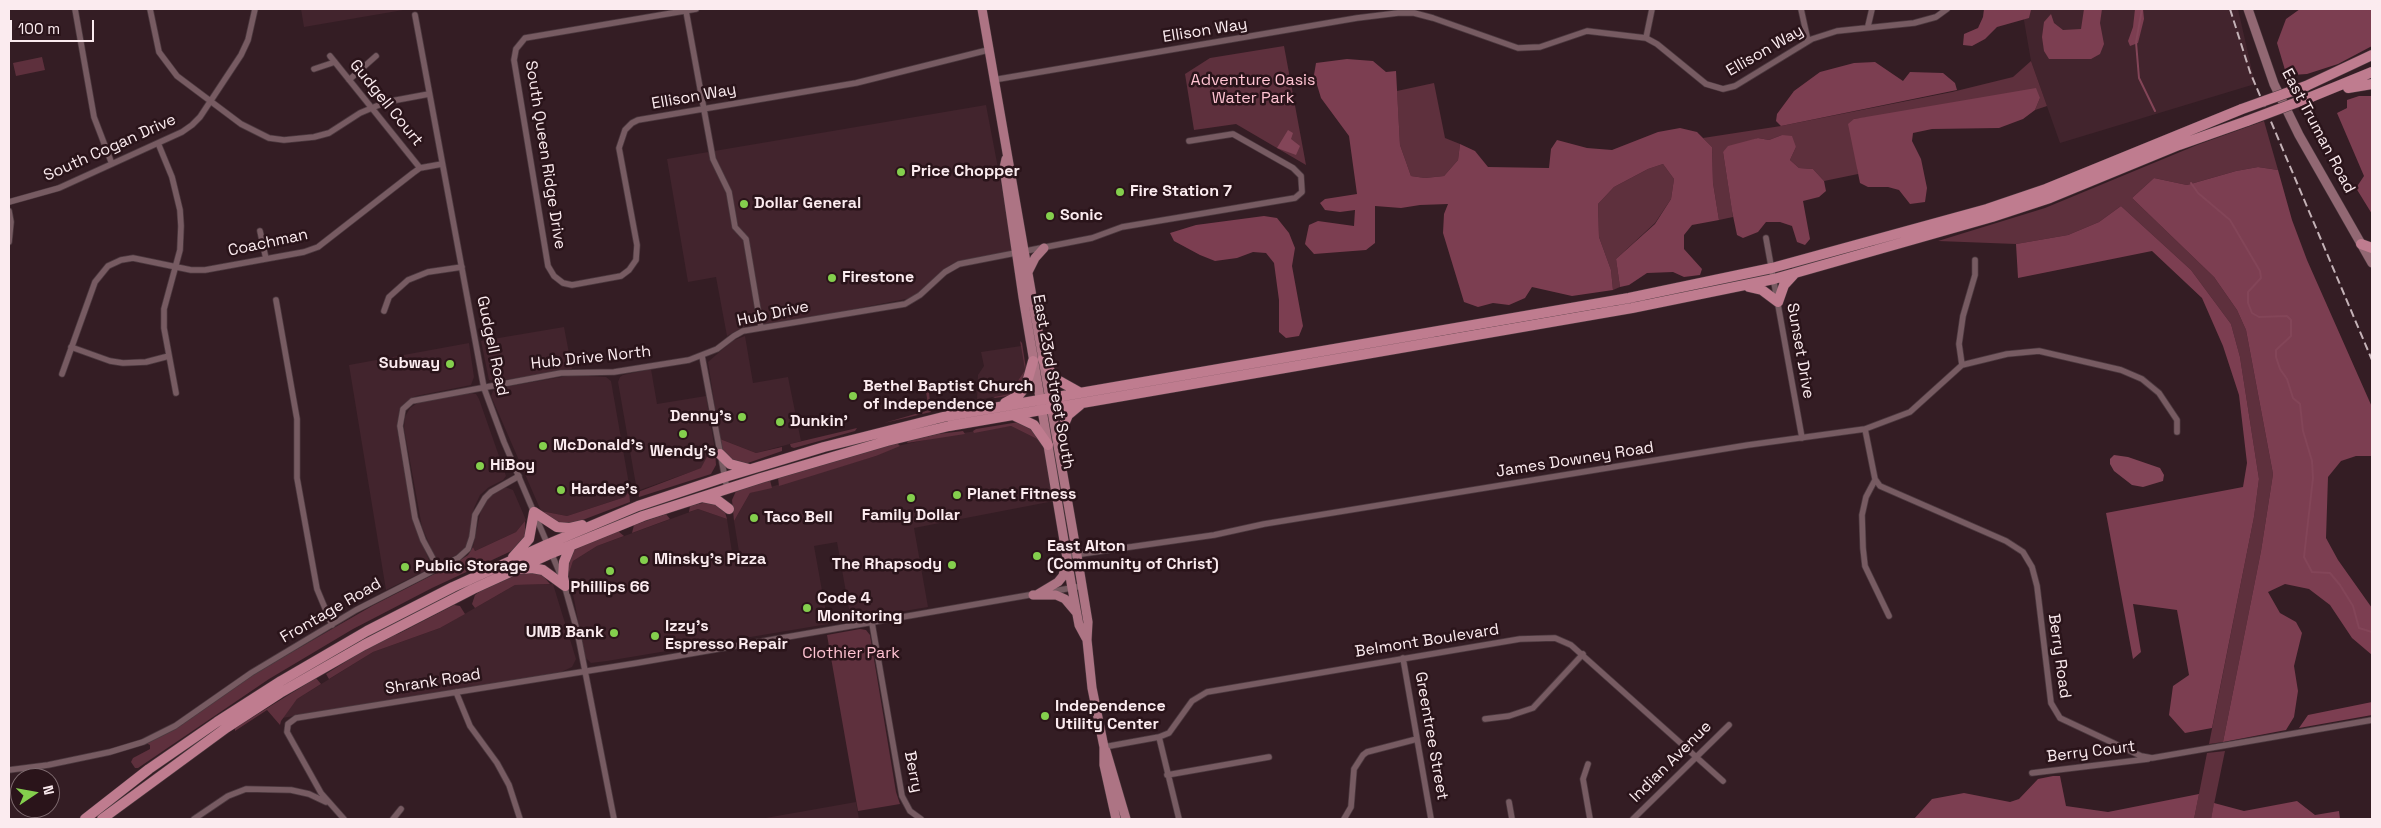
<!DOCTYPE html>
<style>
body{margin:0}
#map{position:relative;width:2381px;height:828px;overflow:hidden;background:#341d24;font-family:"Space Grotesk",sans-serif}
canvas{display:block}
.frame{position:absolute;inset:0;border:10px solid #fbebef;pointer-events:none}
.north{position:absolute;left:10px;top:768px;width:50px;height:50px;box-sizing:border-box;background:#2a141a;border:1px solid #7e6a6f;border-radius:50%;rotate:78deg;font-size:14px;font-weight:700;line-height:20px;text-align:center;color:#fbebef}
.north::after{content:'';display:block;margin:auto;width:18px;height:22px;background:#84cf4d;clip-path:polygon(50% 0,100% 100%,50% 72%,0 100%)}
.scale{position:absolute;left:10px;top:20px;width:84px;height:22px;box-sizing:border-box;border:2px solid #fbebef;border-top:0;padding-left:6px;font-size:15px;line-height:18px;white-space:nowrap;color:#fbebef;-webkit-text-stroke:4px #2a141a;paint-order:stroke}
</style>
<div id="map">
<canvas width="2381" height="828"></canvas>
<div class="frame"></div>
<div class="north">N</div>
<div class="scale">100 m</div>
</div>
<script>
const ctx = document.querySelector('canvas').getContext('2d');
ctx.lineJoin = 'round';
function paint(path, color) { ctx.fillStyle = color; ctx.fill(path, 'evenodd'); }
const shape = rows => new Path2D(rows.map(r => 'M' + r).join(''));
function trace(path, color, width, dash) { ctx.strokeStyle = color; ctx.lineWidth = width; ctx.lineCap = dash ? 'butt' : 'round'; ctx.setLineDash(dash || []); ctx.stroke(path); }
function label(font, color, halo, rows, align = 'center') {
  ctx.font = font + ' "Space Grotesk",sans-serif'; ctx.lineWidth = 5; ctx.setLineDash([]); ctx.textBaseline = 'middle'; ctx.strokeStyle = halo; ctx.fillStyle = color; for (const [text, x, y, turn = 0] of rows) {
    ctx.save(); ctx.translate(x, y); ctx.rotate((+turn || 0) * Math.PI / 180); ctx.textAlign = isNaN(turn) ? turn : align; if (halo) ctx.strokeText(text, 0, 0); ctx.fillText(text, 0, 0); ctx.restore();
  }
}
paint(shape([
 [301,9,409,9,304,27],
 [2022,9,2238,9,2255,84,2060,143,2031,61],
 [986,105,1014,252,950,265,916,297,757,328,756,324,740,329,727,336,716,277,688,282,667,159],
 [564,327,572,369,497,381,489,380,481,341],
 [745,336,753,383,788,377,801,441,756,453,720,439,708,362,732,341],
 [469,343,474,377,471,385,416,396,408,400,400,411,397,428,413,522,431,565,427,570,386,590,349,365],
 [1021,346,1025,370,1009,394,977,400,978,375,984,366,981,352],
 [651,369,657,404,706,396,715,450,710,451,702,468,637,491,618,382,620,377,623,375],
 [573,375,606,377,611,381,630,490,625,497,567,516,541,511,491,396,493,391,499,388],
 [471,393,476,394,479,399,506,476,503,480,489,487,480,495,474,508,470,537,464,549,455,556,441,562,434,555,422,527,404,428,405,417,410,408,419,402],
 [1011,426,1043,442,1054,501,914,528,928,607,851,620,837,542,814,546,828,624,607,661,591,663,585,657,574,599,568,575,573,561,597,546,698,509,727,519,733,559,740,558,734,521,750,493,876,456,897,446,949,435],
 [505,487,513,490,526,520,516,532,475,551,473,547,482,505,493,492],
 [553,584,576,659,572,667,561,672,282,718,297,699,373,652,440,628,515,585],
 [856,802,859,819,760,819]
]), '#42242d');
paint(shape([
 [1284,46,1306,165,1236,124,1194,130,1185,74,1210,58],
 [42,57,45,70,16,76,13,63],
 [2031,61,2047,106,2035,110,2040,98,1854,119,1858,174,1824,181,1813,169,1799,168,1790,160,1796,147,1782,135,1769,140,1758,138,1723,152,1733,217,1719,220,1713,183,1712,147,1703,138,1781,126,1952,92,2013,77],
 [1434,83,1445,138,1460,144,1458,160,1444,176,1425,178,1411,176,1400,145,1397,91],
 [2264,121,2278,170,2258,167,2236,171,2187,185,2154,178,2132,198,2214,277,2237,310,2246,330,2273,474,2261,551,2223,742,2209,744,2254,517,2259,479,2240,357,2231,324,2191,270,2121,206,2099,222,2068,235,2016,244,1938,241,2045,208,2197,145],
 [1663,164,1674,179,1671,199,1655,223,1616,259,1620,287,1613,290,1611,270,1599,237,1598,204,1614,187,1648,169],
 [1020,341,1022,343,1027,375,1019,390,1008,396,995,398,993,397,1009,394,1025,370],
 [924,380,928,382,931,412,884,423,929,410],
 [1019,422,1027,424,1043,442,1011,426,974,433,973,431,976,429],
 [857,428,855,431,794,448,791,447,790,444],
 [963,431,965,434,907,443,908,441,938,434],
 [720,439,756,453,782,447,782,451,745,464,733,463,723,452],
 [897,443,900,446,876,456,779,486,778,478],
 [715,450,716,465,711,474,639,497,638,492,701,468,710,451],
 [770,480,772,488,750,493,734,521,732,500,736,491],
 [629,491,630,502,572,524,563,526,541,511,567,516,625,497],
 [711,501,724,509,727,519,698,509,689,512,690,506],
 [666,514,670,519,632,533,634,525],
 [525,521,525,537,520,547,432,588,353,629,269,679,138,768,135,768,131,762,133,758,150,749,150,745,144,742,259,671,372,606,456,563,468,555,473,547,475,551,516,532],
 [618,531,624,536,597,546,573,561,569,573,568,567,573,549],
 [521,571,539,571,550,584,515,585,475,608,472,604,475,595,484,588],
 [454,605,460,606,465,614,440,628,373,652,329,679,326,674,380,640,398,634],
 [860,629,866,630,870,635,896,792,900,804,858,811,827,635],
 [316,678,321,684,297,699,281,721,280,725,267,710,235,731,235,728],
 [2225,751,2211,819,2194,819,2207,753]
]), '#5e303d');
paint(shape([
 [1984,9,2031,9,2031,10,2029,18,1997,27,1985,39,1972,46,1963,45,1964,34,1978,28,1983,17],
 [2084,9,2102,9,2100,23,2104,44,2100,54,2091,59,2049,59,2044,51,2042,37,2044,22,2051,14,2054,23,2063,30,2081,29],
 [2135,9,2143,9,2144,19,2138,43,2130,46,2128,41,2133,27],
 [2300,9,2372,9,2372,46,2338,64,2307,74,2292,75,2285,70,2277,43,2286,19],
 [1347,59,1373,61,1386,72,1396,71,1400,145,1411,176,1425,178,1444,176,1458,160,1460,144,1475,151,1488,167,1549,168,1551,149,1557,140,1587,148,1612,150,1658,132,1680,128,1697,132,1712,147,1713,183,1719,220,1692,225,1684,235,1684,249,1702,269,1700,275,1684,277,1673,272,1647,273,1629,285,1620,287,1616,259,1655,224,1671,199,1674,179,1663,164,1648,169,1614,187,1598,204,1599,237,1611,270,1613,290,1572,296,1532,287,1525,298,1509,305,1493,303,1478,307,1464,302,1443,233,1444,214,1448,204,1420,205,1401,208,1375,206,1375,243,1366,250,1314,254,1305,244,1309,225,1318,221,1354,226,1355,210,1340,212,1325,210,1320,203,1325,199,1357,194,1349,136,1321,98,1314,75,1316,63],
 [1875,62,1903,81,1910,72,1943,73,1955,83,1957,90,1781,126,1776,121,1777,114,1794,91,1820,72,1854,63],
 [2036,88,2040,98,2035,110,2023,119,1999,128,1932,129,1913,133,1912,141,1921,159,1927,188,1925,202,1910,204,1899,190,1888,187,1868,187,1860,183,1848,124,1854,119],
 [2359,96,2372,96,2372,214,2356,188,2364,176,2337,113,2347,108,2347,100],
 [1782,135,1792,136,1796,147,1790,160,1799,168,1813,169,1824,181,1826,191,1819,197,1803,201,1810,239,1805,245,1797,242,1792,226,1780,222,1766,222,1758,232,1743,238,1737,235,1732,211,1723,152,1728,146,1758,138,1769,140],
 [2258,167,2278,170,2292,220,2307,260,2372,407,2372,456,2356,456,2341,461,2328,477,2326,538,2338,560,2372,608,2372,655,2352,638,2330,605,2309,589,2285,584,2268,592,2280,613,2296,622,2302,633,2294,666,2298,691,2294,717,2286,730,2223,742,2261,551,2273,474,2246,330,2237,310,2214,277,2132,198,2154,178,2187,185,2236,171],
 [2121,206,2191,270,2231,324,2240,357,2259,479,2254,517,2212,728,2185,733,2169,715,2173,686,2189,675,2177,610,2133,604,2141,652,2133,659,2106,513,2243,487,2247,463,2239,395,2223,346,2202,298,2152,251,2018,278,2016,244,2068,235,2099,222],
 [1264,216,1277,218,1289,233,1295,248,1292,266,1303,326,1299,336,1286,338,1279,332,1279,300,1274,263,1266,253,1253,252,1237,258,1215,261,1200,255,1174,241,1170,233,1196,225],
 [2372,702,2372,715,2299,728,2308,715],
 [2053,776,2060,776,2066,806,2108,812,2199,794,2194,819,1914,819,1932,799,1964,793,2010,802,2019,799,2038,779],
 [2297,801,2315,815,2339,811,2340,819,2211,819,2214,803,2244,811]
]), '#7c3e51');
paint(shape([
 [1288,130,1293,133,1291,139,1300,146,1296,155,1277,148],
 [2114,455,2128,457,2160,468,2164,475,2163,481,2143,487,2132,485,2114,471,2110,464,2110,459]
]), '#834558');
trace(shape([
 [2142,9,2136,42,2139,78,2155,111],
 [2191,183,2198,193,2230,220,2260,271,2261,278,2248,292,2248,303,2252,313,2259,317,2287,316,2291,320,2291,336,2276,350,2276,357,2280,369,2287,379,2293,398,2300,404,2303,431,2312,461,2313,478,2304,557,2312,572,2330,573,2340,585,2353,606,2359,628,2372,632]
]), '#834558', 2);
const minor = shape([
 [75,9,94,117,112,164],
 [150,9,159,52,177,76,241,124,269,138,284,140,314,137,329,133,360,113,386,102,429,94],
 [696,9,525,38,516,49,514,60,548,266,554,276,563,283,572,285,621,276,629,270,636,260,637,245,619,148,625,130,632,123,638,120,856,83,988,50],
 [1801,9,1808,41],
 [686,11,713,159,729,192,735,227,746,239,761,328],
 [415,15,484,388,504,442,561,576],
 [1868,26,1872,9],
 [1646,38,1652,9],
 [330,56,420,168],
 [314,69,335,62],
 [349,80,376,56],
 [993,80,1357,18,1398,13,1414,13,1433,18,1518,48,1540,47,1587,31,1646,38,1657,44,1706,84,1723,89,1735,86,1812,39,1837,31,1914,23,1936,17,1947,9],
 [158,143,172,177,180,210,181,226,180,250,164,309,164,328,176,393],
 [9,202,59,188,182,132,192,125,200,117,241,55,248,40,255,9],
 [9,211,11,222,9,242],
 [260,231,266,259],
 [1766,238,1802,438],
 [276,300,297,419,297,478,317,589,332,625],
 [384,311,389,297,408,280,428,272,462,267],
 [71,347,110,361,123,363,146,362,169,356],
 [702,356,727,489],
 [1962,365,1959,344,1963,316,1975,275,1975,260],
 [62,374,95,282,108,266,121,260,133,258,191,270,205,270,304,252,318,247,413,173,420,168,442,164],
 [1865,429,1875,479,1880,486,2006,541,2023,552,2032,567,2037,586,2051,703,2060,718,2141,756,2152,758,2372,720],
 [1875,480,1866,497,1862,515,1863,548,1865,566,1889,616],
 [1067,556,1214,535,1264,524,1748,445,1865,429,1910,412,1962,365,2007,354,2039,351,2121,370,2142,379,2159,393,2177,420,2177,432],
 [438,568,423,540,415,518,400,426,403,409,412,401,561,373,614,372,689,360,717,349,734,336,743,331,905,304,920,295,945,272,959,264,1092,238,1122,227,1295,198,1302,192,1301,176,1293,168,1233,134,1189,141],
 [564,584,577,630,614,819],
 [1049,592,1082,586],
 [872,623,902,796,910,811,921,819],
 [1403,658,1431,819],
 [456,692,470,726,497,763,509,785,520,819],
 [1485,719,1509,716,1533,708,1583,654],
 [1159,737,1179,819],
 [1104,747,1159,737,1169,733,1192,701,1207,692,1520,639,1555,638,1571,645,1723,781],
 [1588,764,1583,779,1590,819],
 [9,770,48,765,110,752,143,742,175,726,251,673,356,610,458,558,468,549,472,537,475,515,485,498,491,492,519,476],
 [2032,773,2148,759],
 [1167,775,1269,757],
 [1509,802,1512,819],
 [194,819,228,796,246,789,291,790,309,794,326,802],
 [344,819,321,793,287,732,288,724,296,718,637,663,1035,594],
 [393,819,401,809],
 [1344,819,1351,807,1354,769,1363,755,1367,752,1417,739],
 [1633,819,1729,725]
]);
const secondary = shape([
 [2248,9,2274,84,2299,135,2372,263]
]);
const primary = shape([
 [982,9,1077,555,1088,622,1087,640,1092,688,1104,747,1104,765,1116,819],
 [1006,159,1004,168,1023,297,1072,588,1079,625,1086,638],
 [1028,272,1035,258,1044,248],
 [1038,594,1058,582,1063,576,1066,562],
 [1033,595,1056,595,1065,599,1076,612],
 [1106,751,1126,819]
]);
const trunk = shape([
 [2306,86,2372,55],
 [2348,88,2372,84],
 [2311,97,2372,72],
 [2361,244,2372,248],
 [1749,287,1762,290,1778,302,1784,285,1795,273],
 [1043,359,1054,378,1079,392],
 [1005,403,1018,396,1026,386,1033,361],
 [1013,415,1034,425,1048,445],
 [1058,438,1068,415,1080,405],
 [720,454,730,464,749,469],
 [702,497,717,500,729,509],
 [534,512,557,527,569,528,582,525],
 [513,557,529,539,534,512],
 [522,569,532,568,543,570,565,586],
 [565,586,563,577,564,562,571,545],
 [85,819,149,769,217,722,281,681,367,631,453,587,548,544,638,506,725,477,824,447,947,416,1629,298,1772,268,1987,209,2046,189,2242,109],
 [102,819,226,728,280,693,364,645,473,589,552,553,643,516,761,478,887,441,949,426,1632,308,1774,279,1992,217,2050,198,2179,145,2247,121]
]);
trace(minor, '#4c393f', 7);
trace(secondary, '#4c393f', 10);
trace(primary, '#4c393f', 10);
trace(trunk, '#4c393f', 11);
trace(minor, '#775b62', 5.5);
trace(secondary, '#926873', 9);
trace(primary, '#ad7484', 9);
trace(trunk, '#bf7c8f', 10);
trace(shape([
 [2230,9,2250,72,2372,360]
]), '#c4b2b7', 2, [8, 4]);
const trunkBridge = shape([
 [2242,109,2306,86],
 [2247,121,2311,97]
]);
trace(trunkBridge, '#4c393f', 11, []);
trace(trunkBridge, '#bf7c8f', 10);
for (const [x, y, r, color] of [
 [901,172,5,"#84cf4d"],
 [1120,192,5,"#84cf4d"],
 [744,204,5,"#84cf4d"],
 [1050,216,5,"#84cf4d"],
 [832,278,5,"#84cf4d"],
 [450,364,5,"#84cf4d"],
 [853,396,5,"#84cf4d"],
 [742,417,5,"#84cf4d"],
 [780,422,5,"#84cf4d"],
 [683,434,5,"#84cf4d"],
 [543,446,5,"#84cf4d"],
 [480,466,5,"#84cf4d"],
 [561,490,5,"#84cf4d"],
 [957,495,5,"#84cf4d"],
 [911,498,5,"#84cf4d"],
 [754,518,5,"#84cf4d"],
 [1037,556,5,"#84cf4d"],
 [644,560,5,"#84cf4d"],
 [952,565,5,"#84cf4d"],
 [405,567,5,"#84cf4d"],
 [610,571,5,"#84cf4d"],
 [807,608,5,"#84cf4d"],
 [614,633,5,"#84cf4d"],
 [655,636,5,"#84cf4d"],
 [1045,716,5,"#84cf4d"]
]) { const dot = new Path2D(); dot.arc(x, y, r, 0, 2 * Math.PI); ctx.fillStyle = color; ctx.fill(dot); trace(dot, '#2a141a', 2); }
label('16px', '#fbebef', '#2a141a', [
 ["Ellison Way",1205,31,-9],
 ["Ellison Way",1765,51,-30],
 ["Ellison Way",694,97,-10],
 ["Gudgell Court",386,103,51],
 ["East Truman Road",2318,131,62],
 ["South Cogan Drive",110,148,-24],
 ["South Queen Ridge Drive",545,155,81],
 ["Coachman",268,243,-12],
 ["Hub Drive",773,314,-12],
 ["Gudgell Road",492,346,78],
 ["Sunset Drive",1800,351,80],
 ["Hub Drive North",591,358,-6],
 ["East 23rd Street South",1053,382,80],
 ["James Downey Road",1575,460,-9],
 ["Frontage Road",331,611,-30],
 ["Belmont Boulevard",1427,641,-9],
 ["Berry Road",2059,656,82],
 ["Shrank Road",433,682,-9],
 ["Greentree Street",1431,736,80],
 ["Berry Court",2091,752,-7],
 ["Indian Avenue",1671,762,-45],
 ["Berry",913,772,79]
]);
label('16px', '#ffc3d2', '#2a141a', [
 ["Adventure Oasis",1253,81],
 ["Water Park",1253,99],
 ["Clothier Park",851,654]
]);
label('bold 16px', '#fbebef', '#2a141a', [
 ["Price Chopper",911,172],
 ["Fire Station 7",1130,192],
 ["Dollar General",754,204],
 ["Sonic",1060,216],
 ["Firestone",842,278],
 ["Subway",440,364,"right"],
 ["Bethel Baptist Church",863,387],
 ["of Independence",863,405],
 ["Denny's",732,417,"right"],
 ["Dunkin'",790,422],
 ["McDonald's",553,446],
 ["Wendy's",683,452,"center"],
 ["HiBoy",490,466],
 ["Hardee's",571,490],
 ["Planet Fitness",967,495],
 ["Family Dollar",911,516,"center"],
 ["Taco Bell",764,518],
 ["East Alton",1047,547],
 ["(Community of Christ)",1047,565],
 ["Minsky's Pizza",654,560],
 ["The Rhapsody",942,565,"right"],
 ["Public Storage",415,567],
 ["Phillips 66",610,588,"center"],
 ["Code 4",817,599],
 ["Monitoring",817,617],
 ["Izzy's",665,627],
 ["Espresso Repair",665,645],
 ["UMB Bank",604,633,"right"],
 ["Independence",1055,707],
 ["Utility Center",1055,725]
], 'left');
</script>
